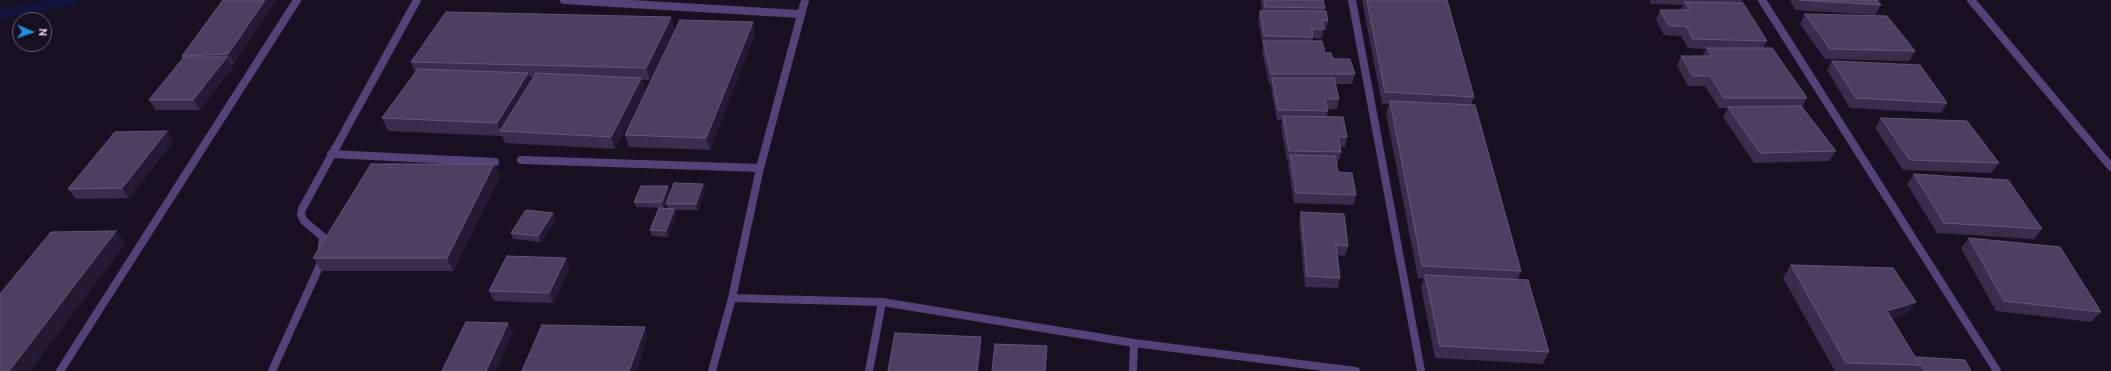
<!DOCTYPE html>
<style>
body{margin:0}
#map{position:relative;width:2111px;height:371px;overflow:hidden;background:#181020;font-family:Cabin,sans-serif}
canvas{display:block}
.north{position:absolute;left:12px;top:12px;width:40px;height:40px;box-sizing:border-box;background:#181020;border:1px solid #6a5f77;border-radius:50%;rotate:92deg;font-size:11px;font-weight:700;line-height:16px;text-align:center;color:#e5d6f9}
.north::after{content:'';display:block;margin:auto;width:14px;height:18px;background:#1f8fdc;clip-path:polygon(50% 0,100% 100%,50% 72%,0 100%)}
</style>
<div id="map">
<canvas width="2111" height="371"></canvas>
<div class="north">N</div>
</div>
<script>
const ctx = document.querySelector('canvas').getContext('2d');
ctx.lineJoin = 'round';
const shape = rows => new Path2D(rows.map(r => 'M' + r).join(''));
function trace(path, color, width, dash) { ctx.strokeStyle = color; ctx.lineWidth = width; ctx.lineCap = dash ? 'butt' : 'round'; ctx.setLineDash(dash || []); ctx.stroke(path); }
function paint(path, color) { ctx.fillStyle = color; ctx.fill(path, 'evenodd'); }
trace(shape([
 [0,14,74,0]
]), '#10133a', 10);
trace(shape([
 [60,371,297,0]
]), '#554279', 8);
trace(shape([
 [564,0,800,14],
 [1352,0,1421,371],
 [1762,0,1997,371],
 [1971,0,2111,167],
 [331,154,495,162],
 [521,160,760,168],
 [732,298,882,302,1134,343,1356,371],
 [272,371,320,265,323,237,304,221,301,215,302,209,417,0],
 [712,371,732,298,760,168,805,0],
 [869,371,882,302],
 [1133,371,1134,343]
]), '#554279', 8);
paint(shape([
 [223,0,234,64,231,64,233,67,200,110,156,110,149,100,183,59,182,56],
 [1261,0,1323,0,1325,8,1324,11,1328,21,1326,30,1323,30,1322,39,1313,38,1312,41,1333,59,1355,74,1352,84,1336,84,1339,99,1337,109,1327,109,1328,111,1326,117,1347,137,1345,147,1340,147,1341,152,1338,162,1336,162,1338,172,1356,195,1354,205,1294,203,1288,165,1289,161,1287,161,1281,126,1282,120,1277,120,1271,88,1271,84,1269,84,1262,51,1263,45,1258,20,1260,11,1262,11],
 [1362,0,1447,0,1474,97,1471,105,1521,271,1517,280,1549,352,1543,364,1435,358,1421,287,1424,278,1418,278,1386,113,1389,104,1382,104],
 [1649,0,1743,0,1741,3,1767,41,1763,48,1807,98,1802,107,1836,151,1829,161,1754,163,1723,117,1728,108,1719,108,1705,86,1688,86,1677,66,1681,56,1703,56,1706,49,1688,48,1681,36,1664,35,1656,19,1660,10,1681,10,1683,5,1651,4],
 [1790,0,1877,0,1881,5,1875,15,1795,10],
 [1805,14,1915,51,1909,61,1825,59,1800,24],
 [671,17,674,29,650,80,642,80,645,91,615,149,505,143,502,136,388,131,382,118,415,72,411,62],
 [529,77,534,77,531,82],
 [755,34,710,150,629,147,625,135],
 [1832,61,1947,103,1941,113,1850,108,1827,70],
 [1881,118,1999,163,1991,173,1903,170,1875,128],
 [174,141,129,198,76,199,68,189],
 [494,164,500,176,453,271,321,271,313,258],
 [1914,174,2042,229,2034,239,1937,233,1907,184],
 [703,184,705,190,698,210,675,210,676,215,668,237,652,236,650,230,668,209,666,204],
 [668,186,664,208,636,207,634,202],
 [1301,212,1348,246,1345,256,1337,255,1340,278,1338,288,1305,287,1299,222],
 [556,219,541,242,513,239,511,233],
 [1969,238,2101,312,2091,322,1996,311,1961,248],
 [1791,265,1906,315,1892,319,1916,358,1917,357,1971,371,1835,371,1783,278],
 [570,268,553,303,494,301,489,291]
]), '#3c2c4c');
paint(shape([
 [265,0,277,0,234,64,228,54],
 [671,17,674,29,650,80,646,68],
 [753,22,755,34,710,150,706,138],
 [227,57,233,67,200,110,193,100],
 [528,73,532,85,500,131,497,123],
 [641,78,645,91,615,149,611,137],
 [167,131,174,141,129,198,122,188],
 [494,164,500,176,453,271,447,258],
 [703,184,705,190,698,210,696,204],
 [668,186,670,192,664,208,662,202],
 [674,209,676,215,668,237,666,231],
 [553,213,556,219,541,242,538,236],
 [116,231,126,243,30,371,9,371],
 [566,258,570,268,553,303,549,293],
 [1916,302,1906,315,1878,324,1887,311],
 [508,323,513,333,496,371,486,371],
 [645,327,648,337,637,371,629,371],
 [981,337,981,347,979,371,977,371],
 [1047,346,1047,356,1046,371,1045,371]
]), '#261933');
const building = shape([
 [223,0,265,0,228,54,182,56,223,0],
 [1264,0,1323,0,1325,8,1265,7,1264,0],
 [1367,0,1447,0,1474,97,1385,92,1367,0],
 [1800,0,1877,0,1881,5,1800,0],
 [1685,2,1743,3,1767,41,1693,39,1686,26,1669,26,1660,10,1690,10,1685,2],
 [1260,11,1326,11,1328,21,1322,20,1324,29,1312,29,1313,37,1264,36,1260,11],
 [446,12,671,17,646,68,411,62,446,12],
 [1805,14,1887,16,1915,51,1830,49,1805,14],
 [680,20,753,22,706,138,625,135,680,20],
 [1263,41,1322,41,1325,53,1331,53,1333,59,1350,59,1355,74,1271,74,1263,41],
 [1707,48,1772,48,1807,98,1724,98,1710,76,1693,76,1681,56,1712,56,1707,48],
 [184,57,227,57,193,100,149,100,184,57],
 [1832,61,1920,65,1947,103,1856,98,1832,61],
 [418,69,528,73,497,123,382,118,418,69],
 [536,73,641,78,611,137,500,131,536,73],
 [1272,78,1334,78,1339,99,1325,99,1328,111,1278,110,1272,78],
 [1390,101,1475,105,1521,271,1422,266,1390,101],
 [1801,106,1836,151,1760,153,1728,107,1801,106],
 [1283,116,1343,117,1347,137,1338,137,1341,152,1289,151,1283,116],
 [1881,118,1967,121,1999,163,1910,160,1881,118],
 [167,131,122,188,68,189,115,132,167,131],
 [1290,155,1335,156,1338,172,1352,173,1356,195,1296,193,1290,155],
 [371,164,494,164,447,258,313,258,371,164],
 [1914,174,2008,180,2042,229,1944,223,1914,174],
 [674,183,703,184,696,204,666,204,674,183],
 [641,186,668,186,662,202,634,202,641,186],
 [659,208,674,209,666,231,650,230,659,208],
 [526,210,553,213,538,236,511,233,526,210],
 [1301,212,1344,214,1348,246,1336,245,1340,278,1307,276,1301,212],
 [116,231,9,371,0,371,0,294,51,232,116,231],
 [1969,238,2060,247,2101,312,2004,301,1969,238],
 [507,256,566,258,549,293,489,291,507,256],
 [1791,265,1893,268,1916,302,1887,311,1920,365,1846,363,1791,265],
 [1425,275,1528,280,1549,352,1440,346,1425,275],
 [466,322,508,323,486,371,442,371,466,322],
 [542,325,645,327,629,371,522,371,542,325],
 [895,333,981,337,977,371,888,371,895,333],
 [995,344,1047,346,1045,371,992,371,995,344],
 [1917,357,1965,360,1971,371,1925,371,1917,357]
]);
paint(building, '#4e3e5f');
trace(building, '#665677', 1);
</script>
